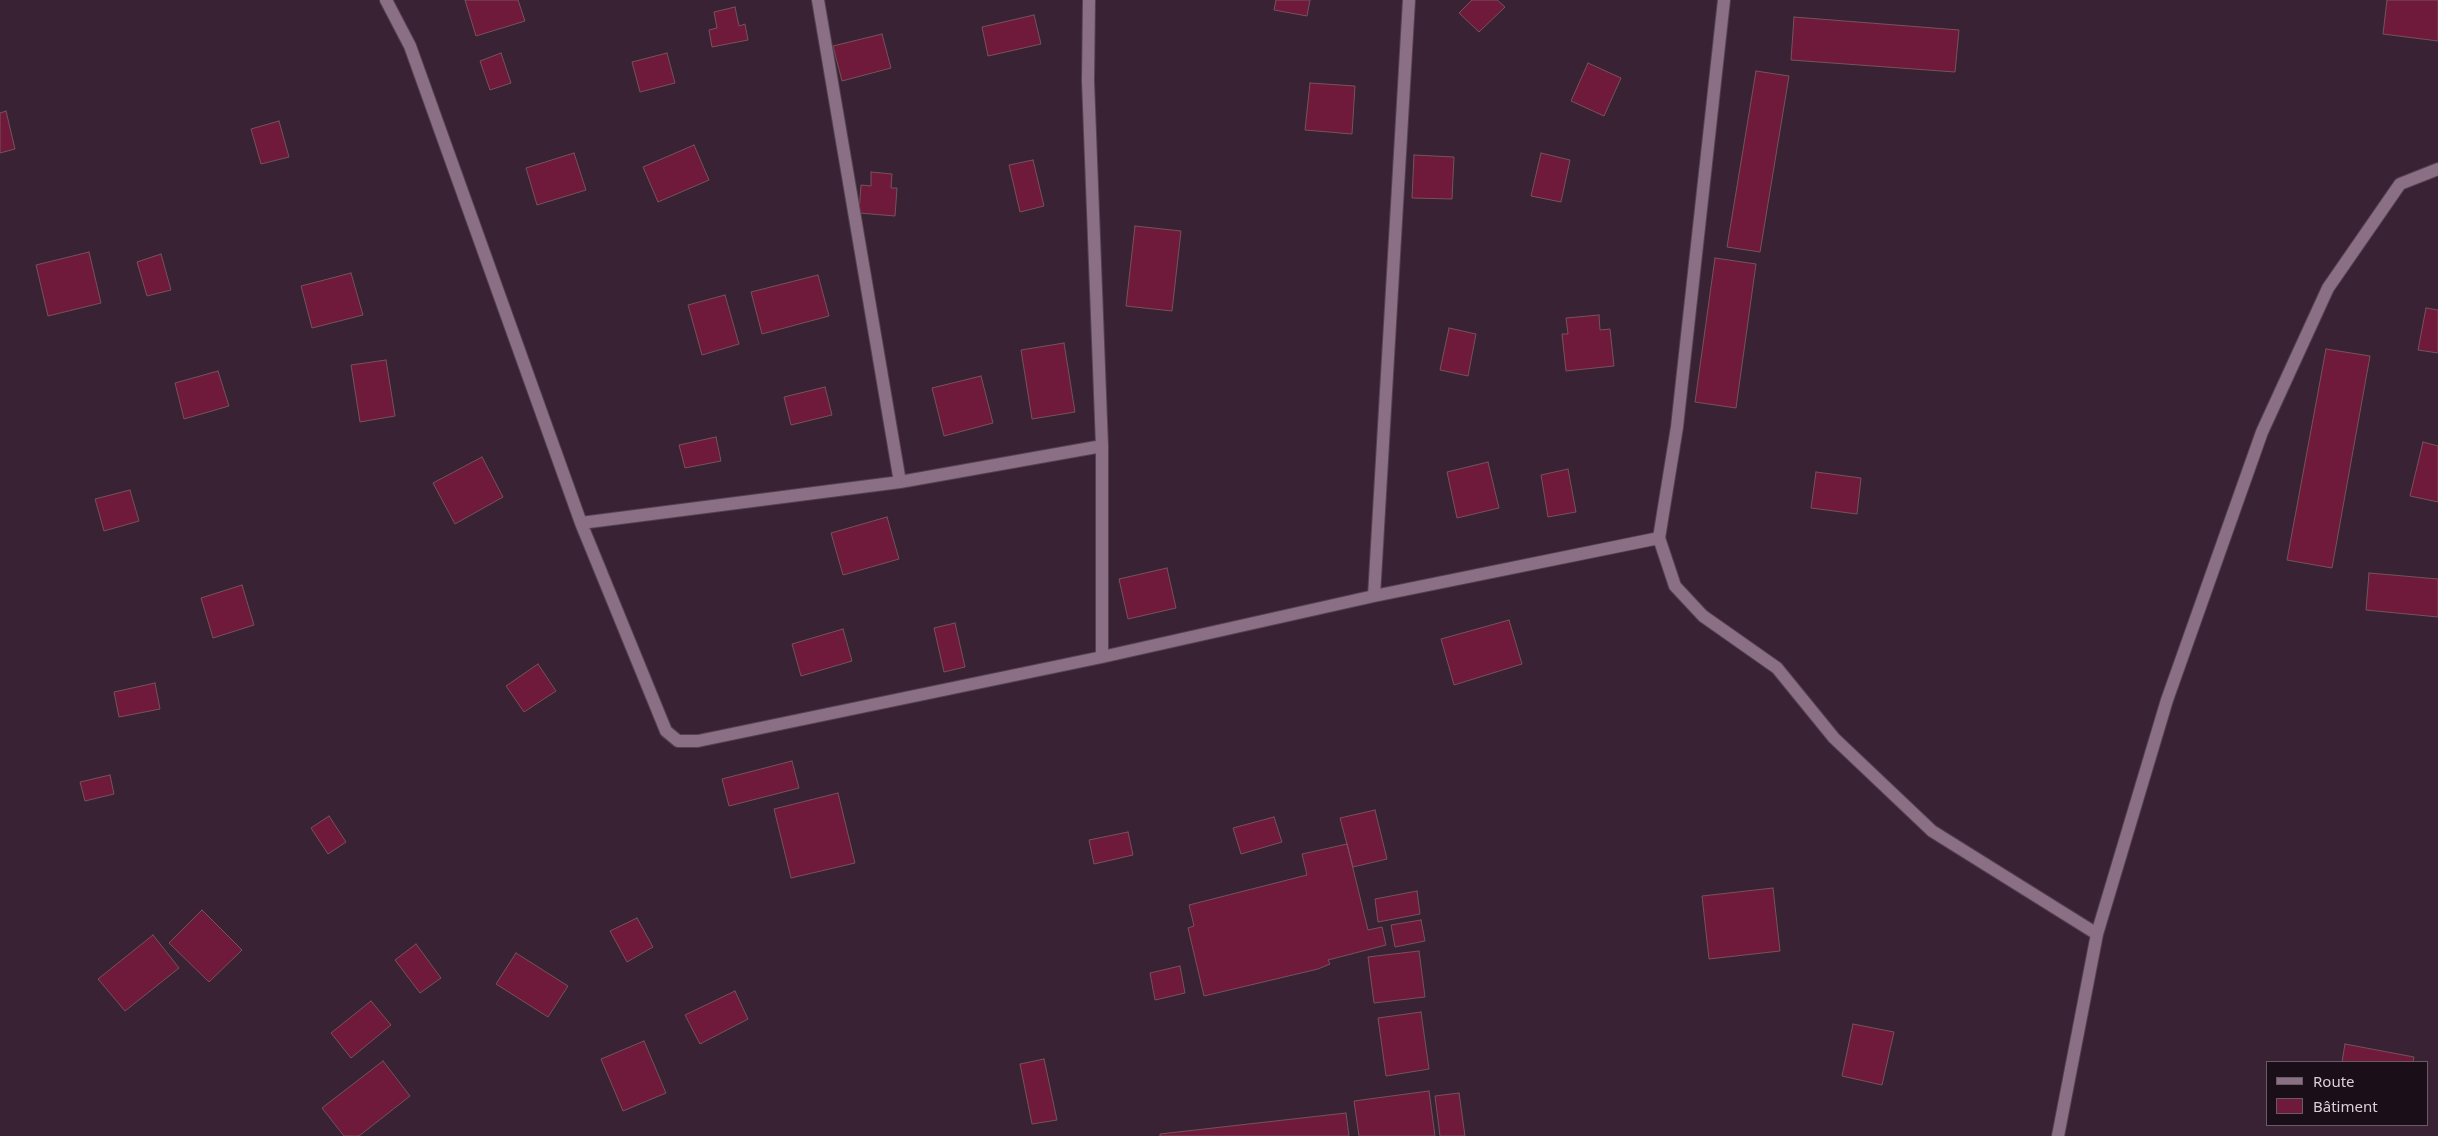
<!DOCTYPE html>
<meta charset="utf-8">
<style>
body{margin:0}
#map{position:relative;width:2438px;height:1136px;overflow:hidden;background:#392234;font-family:"Noto Sans",sans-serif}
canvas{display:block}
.legend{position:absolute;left:2266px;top:1061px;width:162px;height:65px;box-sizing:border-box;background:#1a0f18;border:1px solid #685b66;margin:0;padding:6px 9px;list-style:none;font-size:15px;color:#deceda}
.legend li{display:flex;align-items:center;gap:10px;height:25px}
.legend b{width:25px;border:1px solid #685b66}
</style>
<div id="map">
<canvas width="2438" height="1136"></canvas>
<ul class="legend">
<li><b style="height:6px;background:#8b6f84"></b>Route</li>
<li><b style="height:14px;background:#701a3b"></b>Bâtiment</li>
</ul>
</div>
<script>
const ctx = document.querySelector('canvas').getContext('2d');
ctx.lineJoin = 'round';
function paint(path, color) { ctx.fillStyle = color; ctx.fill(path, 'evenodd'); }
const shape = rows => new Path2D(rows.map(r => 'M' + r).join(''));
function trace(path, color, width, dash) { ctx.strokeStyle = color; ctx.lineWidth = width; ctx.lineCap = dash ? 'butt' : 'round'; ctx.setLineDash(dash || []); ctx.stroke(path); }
const building = shape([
 [465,0,518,0,525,21,476,36,465,0],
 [1276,0,1310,0,1307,16,1274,10,1276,0],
 [1472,0,1497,0,1505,7,1479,32,1459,13,1472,0],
 [2387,0,2438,0,2438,41,2383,34,2387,0],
 [735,7,739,26,745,24,748,40,712,47,709,30,717,28,714,12,735,7],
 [1034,15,1041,44,988,56,982,27,1034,15],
 [1794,17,1959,30,1955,72,1791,60,1794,17],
 [882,34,891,68,842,81,833,46,882,34],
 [501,53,511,83,490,90,480,61,501,53],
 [667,53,675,83,640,92,632,62,667,53],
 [1588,63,1621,78,1604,116,1571,101,1588,63],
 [1756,71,1789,76,1760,252,1727,247,1756,71],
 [1310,83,1355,86,1352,134,1305,130,1310,83],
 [6,111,15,149,0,153,0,113,6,111],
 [279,121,289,157,261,164,251,129,279,121],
 [694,145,709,180,658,202,643,167,694,145],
 [574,153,586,190,537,205,526,168,574,153],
 [1541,153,1570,160,1561,202,1531,196,1541,153],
 [1414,155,1454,157,1452,199,1412,198,1414,155],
 [1033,160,1044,206,1020,212,1009,165,1033,160],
 [871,172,892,174,891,188,897,188,895,216,859,213,861,185,871,186,871,172],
 [1135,226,1181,231,1172,311,1126,306,1135,226],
 [89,252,101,303,48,316,36,265,89,252],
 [161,254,171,290,147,296,137,262,161,254],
 [1715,258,1756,264,1736,408,1695,402,1715,258],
 [351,273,363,315,312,328,301,286,351,273],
 [818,275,829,316,762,334,751,292,818,275],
 [725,295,739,344,702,355,688,305,725,295],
 [2426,308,2438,310,2438,353,2418,350,2426,308],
 [1599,315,1600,330,1610,329,1614,366,1566,371,1562,334,1568,334,1566,318,1599,315],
 [1449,328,1476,334,1468,376,1440,370,1449,328],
 [1064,343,1075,412,1032,419,1021,350,1064,343],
 [2326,349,2370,356,2332,568,2287,560,2326,349],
 [386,360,395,416,360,422,351,365,386,360],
 [218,371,229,406,184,419,175,383,218,371],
 [981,376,993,423,944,436,932,388,981,376],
 [825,387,832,415,791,425,784,397,825,387],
 [716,437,721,461,685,468,679,445,716,437],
 [2423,442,2438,446,2438,502,2410,496,2423,442],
 [482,457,503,497,455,524,433,483,482,457],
 [1488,462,1499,508,1457,518,1447,472,1488,462],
 [1568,469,1576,512,1548,517,1541,475,1568,469],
 [1816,472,1861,478,1857,514,1811,508,1816,472],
 [130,490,139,521,104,531,95,499,130,490],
 [887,517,899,559,843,575,831,533,887,517],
 [1167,568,1176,608,1128,619,1119,579,1167,568],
 [2369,573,2438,579,2438,617,2366,610,2369,573],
 [242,585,254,625,213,638,201,598,242,585],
 [1509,620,1522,664,1454,685,1441,639,1509,620],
 [955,623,965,667,944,672,934,628,955,623],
 [843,629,852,661,801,676,792,644,843,629],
 [538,664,556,691,524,712,506,686,538,664],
 [155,683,160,709,119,717,114,692,155,683],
 [792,761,799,788,729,806,722,779,792,761],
 [110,775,114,794,85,801,80,782,110,775],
 [838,793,855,863,791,878,774,809,838,793],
 [1375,810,1387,859,1353,867,1340,818,1375,810],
 [329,816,346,842,328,854,311,828,329,816],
 [1274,817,1282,842,1241,854,1233,828,1274,817],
 [1128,832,1133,855,1094,864,1089,840,1128,832],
 [1347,844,1368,930,1382,927,1386,945,1328,960,1330,964,1318,969,1204,996,1188,928,1194,926,1189,905,1307,875,1302,854,1347,844],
 [1773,888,1780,951,1709,959,1702,896,1773,888],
 [1417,891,1420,914,1378,922,1375,899,1417,891],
 [202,910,242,950,209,982,169,943,202,910],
 [637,918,653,947,627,962,610,931,637,918],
 [1421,920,1425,941,1395,947,1391,925,1421,920],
 [153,935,179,968,125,1011,98,979,153,935],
 [416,944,441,978,420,993,395,960,416,944],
 [1419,951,1425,997,1374,1003,1368,957,1419,951],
 [516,953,568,986,548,1017,496,984,516,953],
 [1180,966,1185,993,1155,1000,1150,973,1180,966],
 [735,991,748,1019,700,1044,685,1015,735,991],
 [371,1001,391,1025,351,1058,331,1033,371,1001],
 [1421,1012,1429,1069,1386,1076,1378,1018,1421,1012],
 [1853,1024,1894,1032,1882,1085,1842,1076,1853,1024],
 [644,1041,666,1093,623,1111,601,1059,644,1041],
 [2345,1044,2414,1057,2413,1062,2342,1062,2345,1044],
 [1044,1059,1057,1120,1032,1124,1020,1064,1044,1059],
 [383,1061,410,1096,359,1136,344,1136,322,1108,383,1061],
 [1429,1091,1435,1136,1359,1136,1354,1101,1429,1091],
 [1459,1093,1465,1136,1440,1136,1435,1096,1459,1093],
 [1346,1113,1349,1136,1160,1136,1160,1134,1346,1113]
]);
paint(building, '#701a3b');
trace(building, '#74535b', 1);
const minor = shape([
 [386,0,410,46,581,523,666,731,678,741,698,741,1102,657,1374,596,1659,538],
 [818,0,900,482],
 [1089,0,1088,81,1102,446,1102,657],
 [1724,0,1677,427,1659,538,1675,586,1703,616,1777,668,1834,738,1932,831,2097,934],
 [581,523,900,482,1102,446],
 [1374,596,1409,0],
 [2058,1136,2097,934,2167,700,2262,432,2328,288,2400,184,2438,169]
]);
trace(minor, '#544151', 14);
trace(minor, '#8b6f84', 12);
</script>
